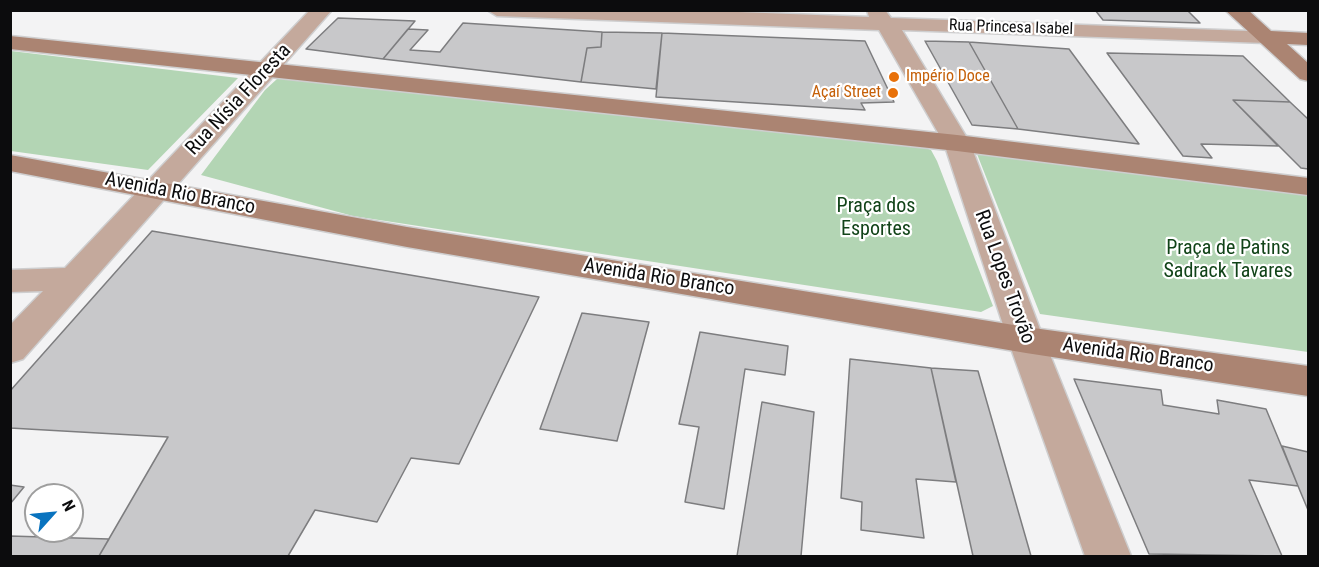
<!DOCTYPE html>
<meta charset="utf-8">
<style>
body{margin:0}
#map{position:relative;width:1319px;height:567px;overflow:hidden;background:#f3f3f4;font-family:"Roboto Condensed",sans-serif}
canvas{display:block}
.frame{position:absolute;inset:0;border:12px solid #0c0c0d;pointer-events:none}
.north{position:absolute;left:24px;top:483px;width:60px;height:60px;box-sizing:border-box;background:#fff;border:2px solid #9e9e9e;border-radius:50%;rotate:63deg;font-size:16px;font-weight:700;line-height:24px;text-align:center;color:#0c0c0d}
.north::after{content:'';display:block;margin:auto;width:21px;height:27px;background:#0973bf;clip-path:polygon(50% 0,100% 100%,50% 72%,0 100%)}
</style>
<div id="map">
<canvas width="1319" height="567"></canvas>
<div class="frame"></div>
<div class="north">N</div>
</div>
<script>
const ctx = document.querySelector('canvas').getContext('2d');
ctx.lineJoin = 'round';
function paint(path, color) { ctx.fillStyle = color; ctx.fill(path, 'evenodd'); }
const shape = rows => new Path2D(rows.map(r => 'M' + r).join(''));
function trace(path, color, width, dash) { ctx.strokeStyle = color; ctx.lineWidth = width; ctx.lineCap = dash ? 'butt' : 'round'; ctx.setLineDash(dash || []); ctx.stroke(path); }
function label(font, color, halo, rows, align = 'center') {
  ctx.font = font + ' "Roboto Condensed",sans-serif'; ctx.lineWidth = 4.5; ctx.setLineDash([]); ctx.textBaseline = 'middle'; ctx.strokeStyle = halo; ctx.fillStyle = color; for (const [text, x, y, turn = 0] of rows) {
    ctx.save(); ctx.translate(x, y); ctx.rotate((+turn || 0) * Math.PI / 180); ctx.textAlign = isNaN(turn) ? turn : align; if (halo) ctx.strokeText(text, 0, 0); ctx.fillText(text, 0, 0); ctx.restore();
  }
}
paint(shape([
 [11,51,238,78,148,170,11,151],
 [291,76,916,144,931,150,937,161,993,306,981,312,353,216,201,175,265,90,277,79],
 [977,154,1280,187,1308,192,1308,352,1040,314]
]), '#b3d5b4');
const building = shape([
 [1095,10,1187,10,1200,23,1103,20,1095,10],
 [338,18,415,21,383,59,306,49,338,18],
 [463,23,602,32,601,47,587,48,581,82,383,59,408,29,428,30,410,50,440,52,463,23],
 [602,32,662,33,656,89,581,82,587,48,601,47,602,32],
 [662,33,865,41,894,102,861,103,865,110,656,97,662,33],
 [925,41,969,42,1018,129,972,125,925,41],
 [969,42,1069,49,1139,144,1018,129,969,42],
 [1107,53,1243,56,1290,102,1233,100,1278,146,1201,144,1212,158,1183,156,1107,53],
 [1233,100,1290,102,1308,119,1308,169,1301,168,1233,100],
 [152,231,539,297,459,464,411,458,377,522,315,510,288,556,99,556,168,437,10,428,10,391,152,231],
 [582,313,649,322,617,441,540,429,582,313],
 [700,332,788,346,785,375,745,369,724,509,685,502,699,427,679,424,700,332],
 [850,359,931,368,956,482,916,479,924,538,861,530,862,502,841,498,850,359],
 [931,368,978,371,1031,556,973,556,931,368],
 [1074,379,1161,390,1163,405,1219,414,1217,400,1266,409,1298,486,1249,480,1282,556,1149,554,1074,379],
 [762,402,814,412,801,556,737,556,762,402],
 [1282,446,1308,452,1308,510,1298,486,1282,446],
 [10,485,24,487,10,504,10,485],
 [10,536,109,539,99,556,10,556,10,536]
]);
paint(building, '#c8c8ca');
trace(building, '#7d7d7f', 1.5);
const minor = shape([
 [310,10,332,10,23,359,10,363,10,325,43,291,10,292,10,270,65,268,310,10],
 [487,10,686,10,869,17,867,10,885,10,891,18,1274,32,1277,37,1274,42,1266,43,902,30,970,143,1044,340,1131,556,1085,556,1008,340,944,143,879,30,497,16,487,10]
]);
const secondary = shape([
 [1225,10,1248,10,1271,31,1308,33,1308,45,1287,44,1308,63,1308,81,1300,79,1225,10],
 [10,36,957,135,1308,178,1308,195,957,151,10,49,10,36],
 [10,155,407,227,1026,327,1308,366,1308,396,1026,353,407,247,10,171,10,155]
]);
trace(minor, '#cececf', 3);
trace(secondary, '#cececf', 3);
paint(minor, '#c4a99c');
paint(secondary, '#ab8472');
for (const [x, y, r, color] of [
 [894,77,6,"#e8710a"],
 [893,93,6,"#e8710a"]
]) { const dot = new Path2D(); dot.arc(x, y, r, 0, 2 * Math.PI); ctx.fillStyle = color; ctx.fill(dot); trace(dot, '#fff', 2); }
label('16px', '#0c0c0d', '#fff', [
 ["Rua Princesa Isabel",1011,28,2]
]);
label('16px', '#c56008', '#fff', [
 ["Império Doce",906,77],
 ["Açaí Street",881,93,"right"]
], 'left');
label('20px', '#0c0c0d', '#fff', [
 ["Rua Nísia Floresta",239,100,-47],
 ["Avenida Rio Branco",180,194,11],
 ["Rua Lopes Trovão",1004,277,70],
 ["Avenida Rio Branco",659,278,9],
 ["Avenida Rio Branco",1138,356,8]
]);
label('20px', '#114318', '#fff', [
 ["Praça dos",876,207],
 ["Esportes",876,230],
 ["Praça de Patins",1228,249],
 ["Sadrack Tavares",1228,272]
]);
</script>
